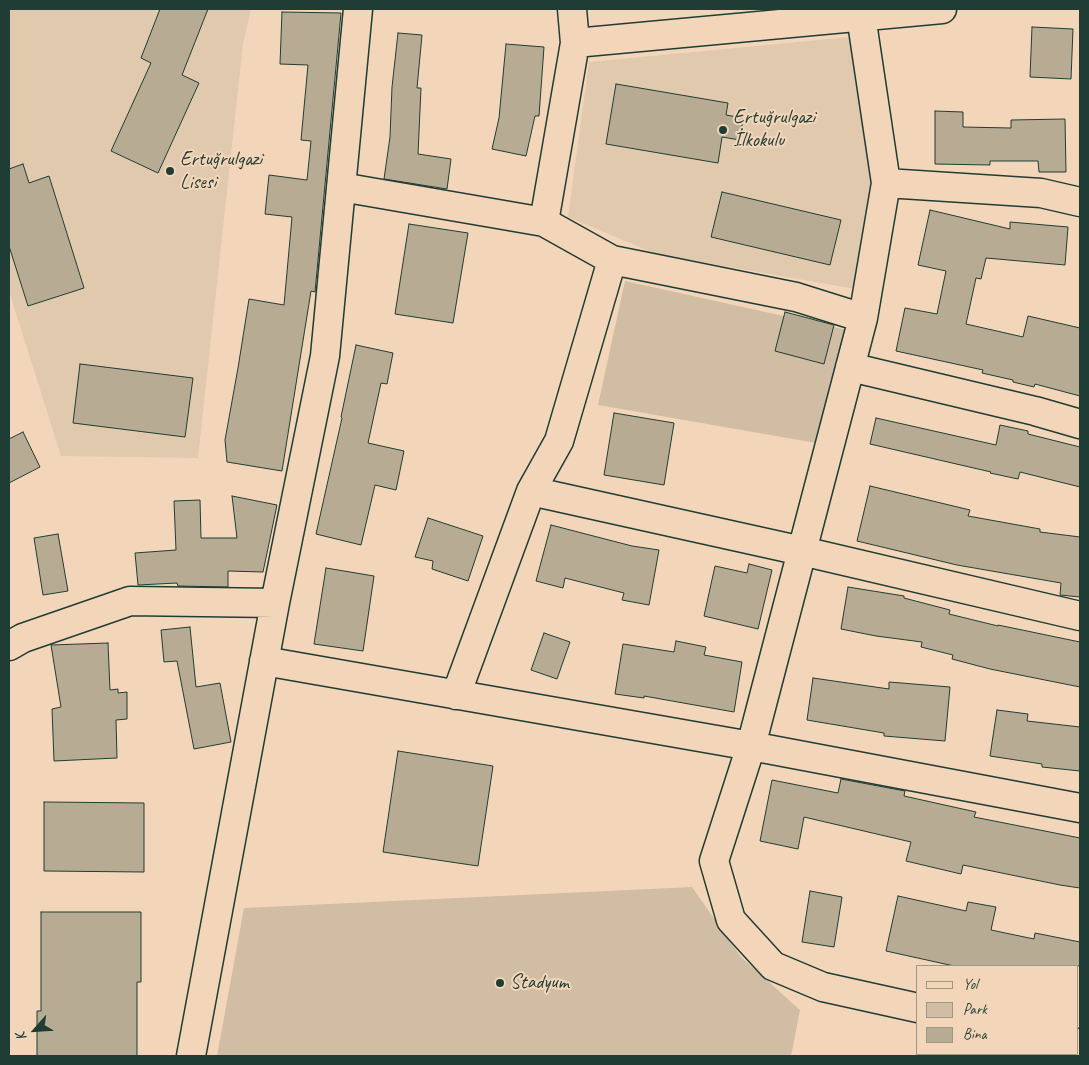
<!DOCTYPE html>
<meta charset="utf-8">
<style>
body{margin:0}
#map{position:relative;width:1089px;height:1065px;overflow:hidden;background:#f3d6b9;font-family:Caveat,sans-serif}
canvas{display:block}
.frame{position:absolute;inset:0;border:10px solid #1f3d34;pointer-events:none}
.legend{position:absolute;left:916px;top:965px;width:162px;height:90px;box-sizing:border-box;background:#f3d6b9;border:1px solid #9e9984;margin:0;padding:6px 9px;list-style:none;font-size:15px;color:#1f3d34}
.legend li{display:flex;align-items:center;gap:10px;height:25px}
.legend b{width:25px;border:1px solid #9e9984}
.north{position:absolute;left:10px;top:1005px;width:50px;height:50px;-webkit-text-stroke:4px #f3d6b9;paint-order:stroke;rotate:244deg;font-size:14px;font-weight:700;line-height:20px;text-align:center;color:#1f3d34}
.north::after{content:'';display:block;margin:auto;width:18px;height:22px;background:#1f3d34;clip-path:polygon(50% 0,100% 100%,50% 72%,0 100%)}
</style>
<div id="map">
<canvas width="1089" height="1065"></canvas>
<div class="frame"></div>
<ul class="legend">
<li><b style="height:6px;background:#f3d6b9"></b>Yol</li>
<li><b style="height:14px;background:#d1bda3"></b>Park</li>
<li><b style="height:14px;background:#b8ab94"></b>Bina</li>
</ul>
<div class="north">K</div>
</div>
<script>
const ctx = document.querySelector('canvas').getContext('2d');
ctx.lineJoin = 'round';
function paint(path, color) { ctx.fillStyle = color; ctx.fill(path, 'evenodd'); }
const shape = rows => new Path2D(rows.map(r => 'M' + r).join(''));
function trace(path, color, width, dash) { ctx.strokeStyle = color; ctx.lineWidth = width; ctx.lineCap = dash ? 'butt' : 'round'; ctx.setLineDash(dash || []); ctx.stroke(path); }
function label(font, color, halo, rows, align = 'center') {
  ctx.font = font + ' Caveat,sans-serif'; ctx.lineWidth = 4; ctx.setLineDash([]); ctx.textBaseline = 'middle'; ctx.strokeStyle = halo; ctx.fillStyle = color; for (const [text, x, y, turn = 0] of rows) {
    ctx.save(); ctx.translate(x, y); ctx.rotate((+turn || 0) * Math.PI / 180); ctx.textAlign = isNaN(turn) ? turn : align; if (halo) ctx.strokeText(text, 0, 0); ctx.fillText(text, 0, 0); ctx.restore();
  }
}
paint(shape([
 [13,9,251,9,243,44,198,458,61,456,9,291,9,11],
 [850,37,877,198,855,289,656,254,568,217,589,62]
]), '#e1c9ae');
paint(shape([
 [625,281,847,330,816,443,598,405],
 [692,887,741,957,800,1010,791,1056,217,1056,244,908]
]), '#d1bda3');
const building = shape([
 [160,9,208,9,182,75,199,83,158,173,111,151,151,63,141,58,160,9],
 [282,12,341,13,315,292,311,291,282,471,227,462,225,440,238,368,249,299,284,305,292,217,265,214,269,175,307,180,311,141,301,140,308,65,280,64,282,12],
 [1032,27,1073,29,1071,79,1030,77,1032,27],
 [398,33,422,35,417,88,421,88,418,154,451,159,447,189,384,179,390,137,392,87,398,33],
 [506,44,544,47,539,116,535,116,526,156,492,149,499,118,506,44],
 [616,84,728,103,726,115,743,118,740,140,722,137,718,163,606,144,616,84],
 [935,111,963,112,963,127,1011,128,1011,120,1065,119,1066,172,1039,172,1038,161,990,161,990,165,935,164,935,111],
 [23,164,29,183,49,176,84,288,28,306,9,246,9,169,23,164],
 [722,192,841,220,830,265,711,237,722,192],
 [930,210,1010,229,1010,222,1068,227,1065,265,986,258,981,279,976,278,966,324,1023,337,1028,316,1080,328,1080,396,1035,384,1034,387,1013,382,1013,380,982,373,983,370,896,351,905,308,937,314,946,271,918,265,930,210],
 [409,224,468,233,453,323,395,314,409,224],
 [785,312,834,325,824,364,775,351,785,312],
 [356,345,393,353,387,384,381,383,368,443,404,451,396,490,375,485,361,545,316,534,342,418,341,417,356,345],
 [80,364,193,378,185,437,73,423,80,364],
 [614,413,674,423,664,485,604,475,614,413],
 [876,418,996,445,1000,425,1028,431,1028,434,1080,447,1080,487,1020,472,1018,479,990,473,991,472,870,444,876,418],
 [23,432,40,467,9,483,9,439,23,432],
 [870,486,970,510,968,516,1040,529,1040,532,1080,537,1080,597,1060,595,1061,583,957,565,857,541,870,486],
 [232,496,277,505,263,572,228,571,228,587,178,586,177,583,138,585,135,553,176,550,174,501,200,500,201,538,237,538,232,496],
 [428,518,483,536,468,581,432,569,433,561,415,557,428,518],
 [551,525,632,546,659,550,649,605,622,600,624,593,565,578,563,588,536,581,551,525],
 [58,534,68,591,43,595,34,538,58,534],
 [749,564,772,570,758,629,704,616,715,566,747,573,749,564],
 [326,568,374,576,363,651,314,644,326,568],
 [848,587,904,596,904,598,950,610,949,614,998,626,998,625,1080,642,1080,687,990,669,952,659,953,655,921,647,922,642,876,636,841,629,848,587],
 [190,627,196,687,220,683,231,742,194,749,177,661,164,662,161,630,190,627],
 [544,633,570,642,557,679,531,670,544,633],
 [676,641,706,647,704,655,742,662,734,712,644,696,644,698,615,694,623,644,674,652,676,641],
 [108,643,110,690,118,689,118,693,127,692,127,719,116,720,117,758,54,761,52,709,61,707,51,645,108,643],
 [813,678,889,689,889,682,950,687,945,741,884,736,884,733,807,720,813,678],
 [997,710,1028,714,1027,721,1080,727,1080,771,1042,767,1042,764,990,756,997,710],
 [398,751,493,766,478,866,383,852,398,751],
 [841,779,905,791,904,796,976,812,974,817,1080,838,1080,888,1060,885,963,865,961,874,906,861,911,842,804,817,798,849,760,841,772,780,838,793,841,779],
 [44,802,144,803,144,872,44,871,44,802],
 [810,891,842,897,834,947,802,942,810,891],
 [898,896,966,911,968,902,996,907,991,930,1034,939,1035,933,1080,942,1080,966,954,966,886,951,898,896],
 [41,912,141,912,141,982,137,982,137,1056,37,1056,37,1011,41,1011,41,912]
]);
paint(building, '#b8ab94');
trace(building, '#1f3d34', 1);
const minor = shape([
 [860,9,886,183,863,318,751,746,714,861,731,920,773,966,823,987,918,1008],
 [575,43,942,9],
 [886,183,1041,193,1080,202],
 [341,187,544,222,612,260,796,297,863,318],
 [544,222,575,43,572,9],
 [850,367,1035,411,1080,424],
 [531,491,802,551,1080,616],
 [9,646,23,638,130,601,275,603],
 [264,661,751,746,1080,808],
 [456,695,531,491,559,441,612,260],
 [1078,1043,1080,1044],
 [191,1056,275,603,325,356,358,9]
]);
trace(minor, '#1f3d34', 31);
trace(minor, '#f3d6b9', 28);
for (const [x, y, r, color] of [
 [723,130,5,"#1f3d34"],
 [170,171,5,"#1f3d34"],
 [500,983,5,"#1f3d34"]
]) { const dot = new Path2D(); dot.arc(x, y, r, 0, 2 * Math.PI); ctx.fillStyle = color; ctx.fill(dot); trace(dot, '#f3d6b9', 2); }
label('20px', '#1f3d34', '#f3d6b9', [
 ["Ertuğrulgazi",733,118],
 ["İlkokulu",733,141],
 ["Ertuğrulgazi",180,160],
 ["Lisesi",180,183],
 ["Stadyum",510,983]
], 'left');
</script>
